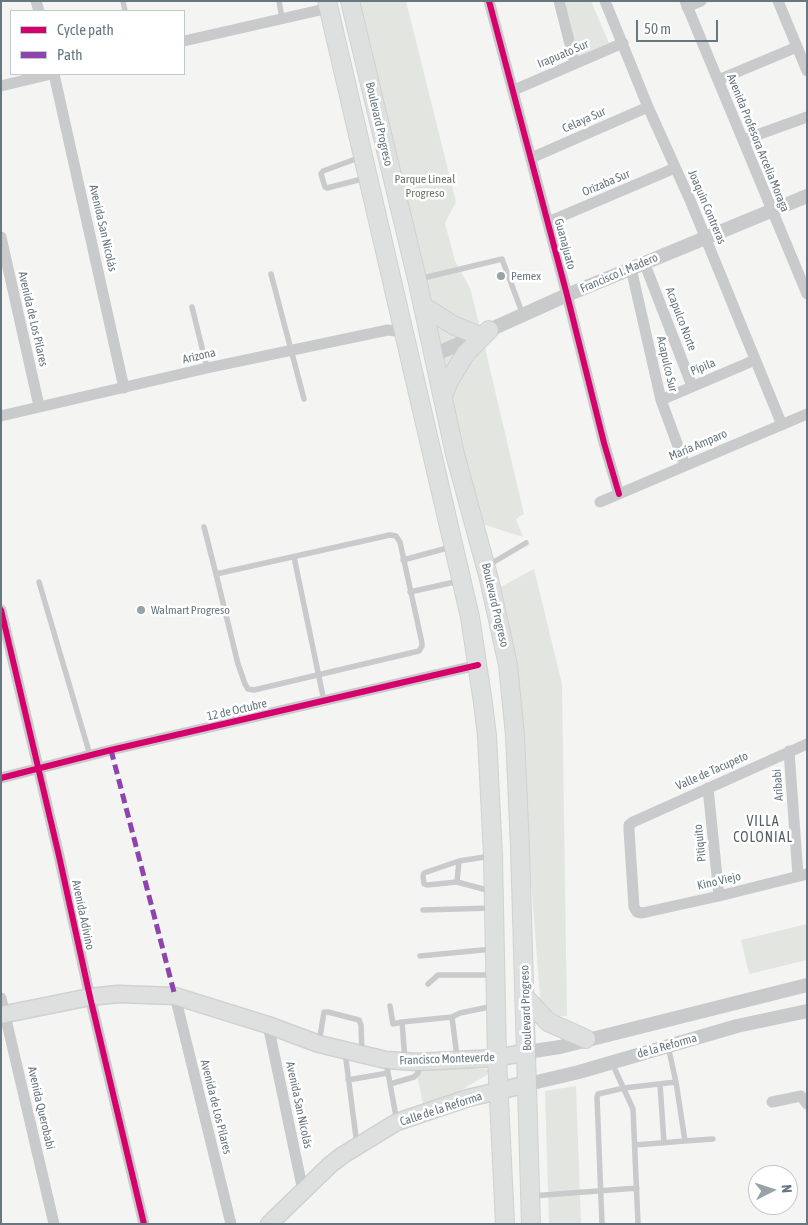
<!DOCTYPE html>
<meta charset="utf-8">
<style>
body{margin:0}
#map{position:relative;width:808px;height:1225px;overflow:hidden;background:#f4f4f3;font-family:"Asap Condensed",sans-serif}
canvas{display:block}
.frame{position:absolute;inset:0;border:2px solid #677780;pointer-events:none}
.legend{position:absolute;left:10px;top:10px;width:175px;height:65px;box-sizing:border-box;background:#fff;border:1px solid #c2c9cc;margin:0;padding:6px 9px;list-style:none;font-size:15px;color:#677780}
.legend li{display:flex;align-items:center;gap:10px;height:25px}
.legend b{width:25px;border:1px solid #c2c9cc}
.north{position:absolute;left:748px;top:1165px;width:50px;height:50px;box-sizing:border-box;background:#fff;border:1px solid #c2c9cc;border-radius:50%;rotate:85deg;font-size:14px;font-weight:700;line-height:20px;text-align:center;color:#677780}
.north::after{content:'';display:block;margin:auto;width:18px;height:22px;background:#98a3a8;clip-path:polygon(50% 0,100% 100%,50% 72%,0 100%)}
.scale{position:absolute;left:636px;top:20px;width:82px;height:22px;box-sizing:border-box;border:2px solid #677780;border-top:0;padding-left:6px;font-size:15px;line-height:18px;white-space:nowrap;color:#677780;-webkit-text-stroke:4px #fff;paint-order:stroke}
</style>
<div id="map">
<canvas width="808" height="1225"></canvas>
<div class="frame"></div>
<ul class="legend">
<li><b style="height:6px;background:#d6006c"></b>Cycle path</li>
<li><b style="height:6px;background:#8e44ad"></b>Path</li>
</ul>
<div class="north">N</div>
<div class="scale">50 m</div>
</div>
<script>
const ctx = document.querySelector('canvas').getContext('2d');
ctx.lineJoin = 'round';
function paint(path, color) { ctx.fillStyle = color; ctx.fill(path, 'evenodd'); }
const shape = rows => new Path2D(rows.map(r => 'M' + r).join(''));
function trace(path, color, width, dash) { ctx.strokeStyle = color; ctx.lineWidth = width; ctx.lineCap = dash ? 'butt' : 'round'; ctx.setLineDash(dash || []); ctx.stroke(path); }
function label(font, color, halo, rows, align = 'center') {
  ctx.font = font + ' "Asap Condensed",sans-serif'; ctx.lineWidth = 5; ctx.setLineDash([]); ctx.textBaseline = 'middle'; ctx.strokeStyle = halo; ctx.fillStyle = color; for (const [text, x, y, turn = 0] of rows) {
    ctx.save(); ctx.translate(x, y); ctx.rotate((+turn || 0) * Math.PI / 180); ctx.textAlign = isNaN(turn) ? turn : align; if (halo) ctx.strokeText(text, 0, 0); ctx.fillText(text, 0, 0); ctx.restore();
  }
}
paint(shape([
 [355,1,406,1,456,202,445,223,455,261,470,288,482,335,524,514,516,519,523,537,476,522],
 [563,1,591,1,609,43,579,56],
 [534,569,562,684,567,1016,554,1016,541,1009,519,730,497,589],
 [807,924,807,960,749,974,741,940],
 [414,1063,495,1070,425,1112],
 [576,1086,581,1224,549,1224,545,1091]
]), '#e3e6e0');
const secondary = shape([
 [1,1015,90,997,118,994,175,996,268,1025,319,1044,386,1060,417,1062,497,1058,527,1052],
 [269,1224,330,1165,343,1155,397,1122,468,1098,528,1084]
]);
const primary = shape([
 [327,1,470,617,483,703,487,736,493,856,497,1058,505,1224],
 [350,1,417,279,455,454,489,579,508,665,515,735,520,848,531,1224],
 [423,306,453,325,477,335],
 [443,396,449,381,466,353,489,330],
 [526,998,548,1022,586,1039]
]);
trace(secondary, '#d0d1d1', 19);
trace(primary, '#d0d1d1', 20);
trace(shape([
 [123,1,125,11],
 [279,1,282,18],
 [361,157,323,171,321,174,325,187,327,188,366,178],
 [271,274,304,399],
 [419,279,502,259,523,315],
 [192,307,207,368],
 [204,527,216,574],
 [390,535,396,536,400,542,422,643,422,646,419,651,254,690,248,689,245,684,238,664,216,574,390,535],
 [294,557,324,701],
 [403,560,451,547],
 [487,566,526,543],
 [39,582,90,755],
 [410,592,459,581],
 [457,882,459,861],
 [491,891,457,882,427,885,424,884,423,876,424,873,459,861,491,856],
 [423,910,492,908],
 [420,956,493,949],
 [428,984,438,975,494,975],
 [390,1006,393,1024,402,1022],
 [452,1017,460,1013,494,1006],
 [319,1043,324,1012,328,1012,359,1020,361,1025,362,1053],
 [345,1052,357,1145],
 [405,1060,402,1022,452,1017,457,1057],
 [386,1062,397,1122],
 [612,1063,633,1109,638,1224],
 [348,1080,388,1073],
 [390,1084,414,1077,418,1073,418,1063],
 [660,1084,664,1143],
 [685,1141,713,1139],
 [635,1145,685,1141,676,1082,668,1046],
 [532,1196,637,1188],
 [602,1224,597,1097,598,1094,624,1088,676,1082]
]), '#c9cacb', 5.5);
trace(shape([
 [36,1,39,11],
 [489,1,567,295,604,443,619,494],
 [559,1,575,64],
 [605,1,648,107,690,200,782,425],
 [685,1,807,294],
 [778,1,807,71],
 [687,7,701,1],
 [184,41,329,8],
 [54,74,124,388],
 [718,80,797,47],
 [1,86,51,74],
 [514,90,623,43],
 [743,140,807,117],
 [531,158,648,107],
 [548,222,675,168],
 [1,237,39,406],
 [644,262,692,386],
 [631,268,661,400,685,465],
 [661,400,755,360],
 [1,416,207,368,388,330,404,332],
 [600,502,807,414],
 [1,610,59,856,90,997,144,1224],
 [807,744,633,822,629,825,629,830,634,907,637,912,642,913,719,896,807,874],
 [789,751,798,876],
 [1,778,111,750,478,665],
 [708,788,719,896],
 [175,996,231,1224],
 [1,998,54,1224],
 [268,1025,303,1191],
 [772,1102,801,1096,807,1104]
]), '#c9cacb', 11);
trace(shape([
 [434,355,567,295,807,196],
 [527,1052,560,1047,807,985],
 [528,1084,579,1072,737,1026,807,1011]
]), '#c9cacb', 14);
trace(secondary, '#dedfdf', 16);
trace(primary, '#dedfdf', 18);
trace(shape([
 [111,750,175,996]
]), '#8e44ad', 5, [10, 5]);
trace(shape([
 [489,1,567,295,604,443,619,494],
 [1,610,59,856,90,997,144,1224],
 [1,778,111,750,478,665]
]), '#d6006c', 6);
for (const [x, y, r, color] of [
 [501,276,5,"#98a3a8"],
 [141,610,5,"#98a3a8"]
]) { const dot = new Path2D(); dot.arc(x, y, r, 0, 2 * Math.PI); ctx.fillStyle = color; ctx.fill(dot); trace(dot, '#fff', 2); }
label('12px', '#677780', '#fff', [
 ["Irapuato Sur",563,54,-23],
 ["Celaya Sur",584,120,-24],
 ["Boulevard Progreso",379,124,77],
 ["Avenida Profesora Arcelia Moraga",758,143,68],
 ["Orizaba Sur",606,183,-23],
 ["Joaquín Contreras",707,207,67],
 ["Avenida San Nicolás",103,228,77],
 ["Guanajuato",565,244,75],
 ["Francisco I. Madero",619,273,-23],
 ["Avenida de Los Pilares",33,319,77],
 ["Acapulco Norte",681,319,69],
 ["Arizona",199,356,-13],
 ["Acapulco Sur",667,364,77],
 ["Pípila",703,367,-22],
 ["María Amparo",698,445,-23],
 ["Boulevard Progreso",495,605,77],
 ["12 de Octubre",237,710,-13],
 ["Valle de Tacupeto",712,771,-24],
 ["Aribabi",778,785,-94],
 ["Pitiquito",700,843,-96],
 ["Kino Viejo",719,881,-13],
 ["Avenida Adivino",83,915,78],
 ["Boulevard Progreso",526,1008,-92],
 ["de la Reforma",667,1046,-16],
 ["Francisco Monteverde",447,1059,-2],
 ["Avenida San Nicolás",299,1105,78],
 ["Avenida de Los Pilares",216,1107,76],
 ["Avenida Querobabi",41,1108,77],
 ["Calle de la Reforma",441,1109,-18]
]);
label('12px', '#6b7865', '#fff', [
 ["Parque Lineal",425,179],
 ["Progreso",425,193]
]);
label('12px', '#677780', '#fff', [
 ["Pemex",511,276],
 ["Walmart Progreso",151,610]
], 'left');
ctx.letterSpacing = '1px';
label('14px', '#546066', '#fff', [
 ["VILLA",763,822],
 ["COLONIAL",763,838]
]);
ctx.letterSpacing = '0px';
</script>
